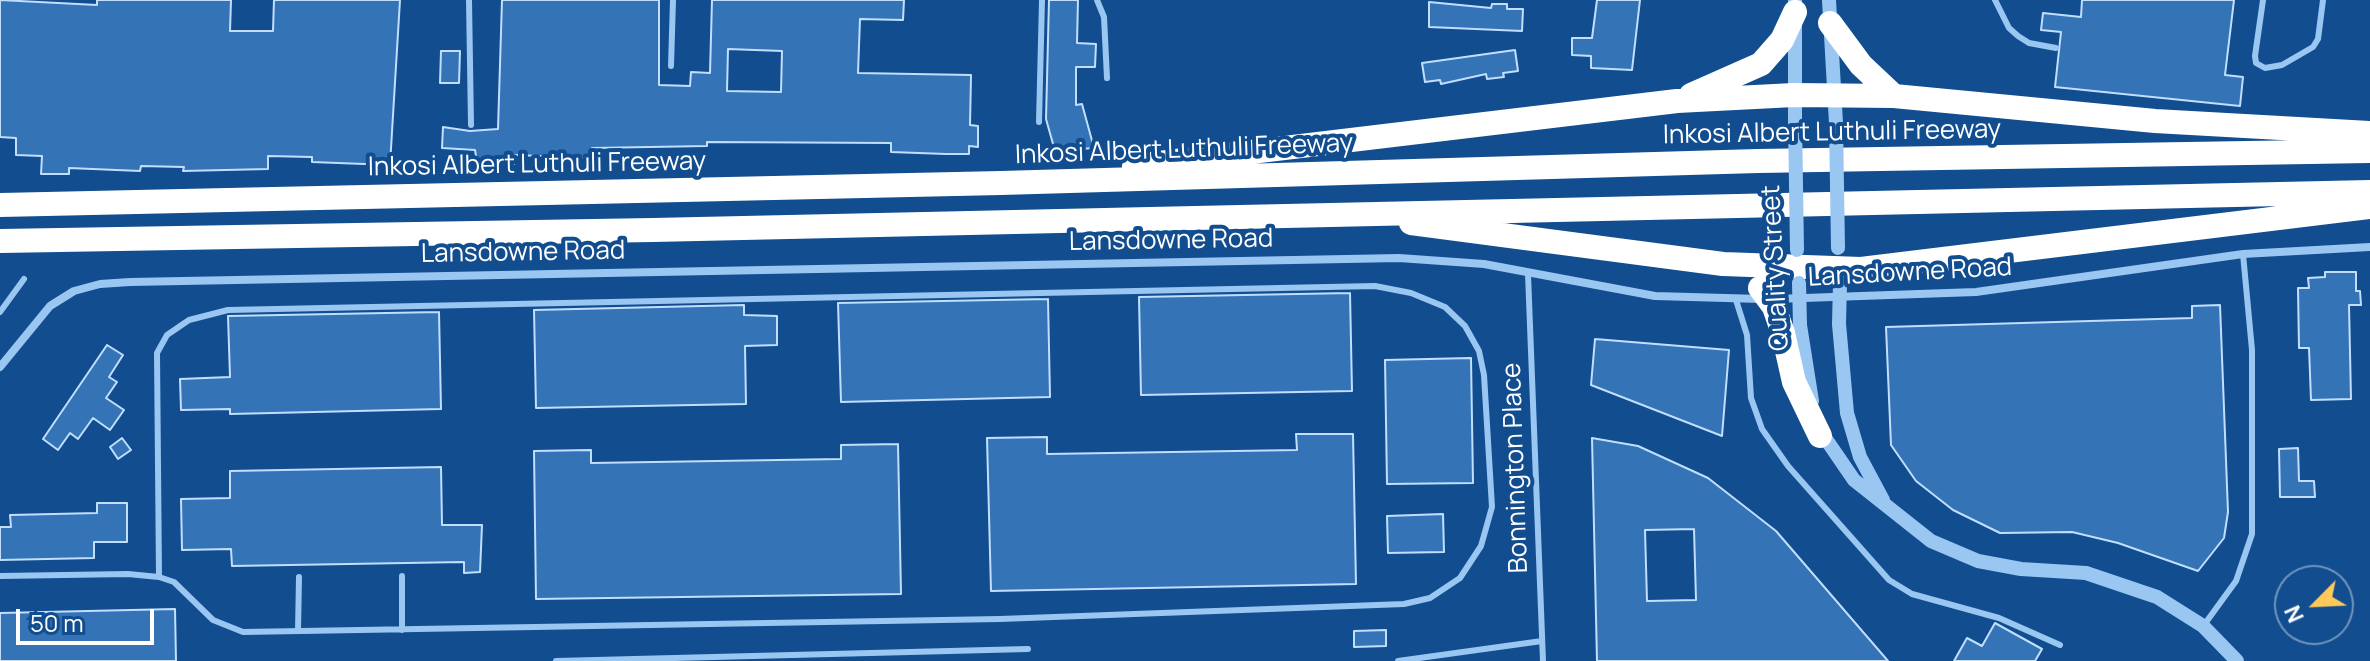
<!DOCTYPE html>
<style>
body{margin:0}
#map{position:relative;width:2370px;height:661px;overflow:hidden;background:#114d8f;font-family:Manrope,sans-serif}
canvas{display:block}
.north{position:absolute;left:2274px;top:565px;width:80px;height:80px;box-sizing:border-box;background:#114d8f;border:2px solid #7094bc;border-radius:50%;rotate:246deg;font-size:22px;font-weight:700;line-height:32px;text-align:center;color:#fff}
.north::after{content:'';display:block;margin:auto;width:28px;height:36px;background:#ffc85b;clip-path:polygon(50% 0,100% 100%,50% 72%,0 100%)}
.scale{position:absolute;left:16px;top:609px;width:138px;height:36px;box-sizing:border-box;border:4px solid #fff;border-top:0;padding-left:10px;font-size:24px;line-height:28px;white-space:nowrap;color:#fff;-webkit-text-stroke:6px #114d8f;paint-order:stroke}
</style>
<div id="map">
<canvas width="2370" height="661"></canvas>
<div class="north">N</div>
<div class="scale">50 m</div>
</div>
<script>
const ctx = document.querySelector('canvas').getContext('2d');
ctx.lineJoin = 'round';
function paint(path, color) { ctx.fillStyle = color; ctx.fill(path, 'evenodd'); }
const shape = rows => new Path2D(rows.map(r => 'M' + r).join(''));
function trace(path, color, width, dash) { ctx.strokeStyle = color; ctx.lineWidth = width; ctx.lineCap = dash ? 'butt' : 'round'; ctx.setLineDash(dash || []); ctx.stroke(path); }
function label(font, color, halo, rows, align = 'center') {
  ctx.font = font + ' Manrope,sans-serif'; ctx.lineWidth = 8; ctx.setLineDash([]); ctx.textBaseline = 'middle'; ctx.strokeStyle = halo; ctx.fillStyle = color; for (const [text, x, y, turn = 0] of rows) {
    ctx.save(); ctx.translate(x, y); ctx.rotate((+turn || 0) * Math.PI / 180); ctx.textAlign = isNaN(turn) ? turn : align; if (halo) ctx.strokeText(text, 0, 0); ctx.fillText(text, 0, 0); ctx.restore();
  }
}
const building = shape([
 [0,0,97,5,97,0,231,0,230,31,273,31,274,0,400,0,390,165,312,162,312,157,268,156,268,169,183,171,184,167,141,166,140,171,69,168,69,174,41,174,42,156,16,155,16,138,0,137,0,0],
 [502,0,659,0,659,85,690,86,691,72,710,73,712,0,904,0,903,20,860,19,858,73,971,75,970,125,978,126,978,147,969,146,969,154,946,154,891,152,891,143,707,142,707,146,592,148,591,158,515,155,514,164,477,162,475,150,442,148,443,127,470,131,498,129,502,0],
 [728,49,782,51,781,92,727,91,728,49],
 [1049,0,1078,0,1077,43,1096,44,1095,67,1076,67,1076,105,1082,104,1094,148,1055,151,1046,119,1049,0],
 [1597,0,1640,0,1632,70,1591,68,1591,56,1572,55,1572,38,1592,38,1597,0],
 [2082,0,2234,0,2225,75,2243,77,2240,106,2055,87,2061,32,2041,30,2043,13,2081,17,2082,0],
 [1429,2,1491,8,1492,4,1507,4,1507,9,1523,9,1522,31,1429,27,1429,2],
 [1515,50,1518,71,1503,73,1504,77,1487,79,1486,74,1441,84,1440,80,1425,82,1422,63,1515,50],
 [441,51,460,51,459,83,440,83,441,51],
 [2325,272,2356,272,2356,291,2360,291,2361,305,2349,305,2351,399,2311,400,2309,348,2299,348,2298,288,2309,288,2308,278,2325,277,2325,272],
 [1350,293,1352,391,1141,395,1139,297,1350,293],
 [1048,299,1050,397,841,402,838,303,1048,299],
 [744,305,744,315,777,316,777,345,745,346,746,404,536,408,534,310,744,305],
 [2220,305,2228,512,2224,538,2198,571,2118,543,2072,532,2000,533,1953,510,1916,481,1891,445,1886,327,2192,318,2192,306,2220,305],
 [439,312,441,409,230,414,230,409,181,410,180,379,230,377,228,316,439,312],
 [1595,339,1729,350,1722,436,1591,385,1595,339],
 [107,345,123,355,109,377,117,382,106,398,124,410,110,430,93,418,78,439,70,433,58,450,43,439,107,345],
 [1471,358,1473,483,1387,484,1385,360,1471,358],
 [1296,434,1353,434,1356,584,991,591,987,438,1047,437,1047,454,1297,450,1296,434],
 [122,438,131,450,118,459,110,447,122,438],
 [1592,438,1638,446,1708,478,1776,531,1888,661,1597,661,1592,438],
 [1694,529,1696,600,1647,601,1645,530,1694,529],
 [898,444,901,594,536,599,534,451,591,450,591,463,841,459,841,445,898,444],
 [2298,448,2299,481,2314,481,2315,497,2280,497,2279,449,2298,448],
 [441,467,442,525,482,525,480,572,464,573,464,562,232,566,231,549,182,550,181,499,230,498,230,471,441,467],
 [97,503,127,503,127,542,94,542,94,558,0,560,0,527,11,527,10,515,97,513,97,503],
 [1443,514,1444,552,1388,553,1387,516,1443,514],
 [175,609,176,661,0,661,0,613,175,609],
 [1995,623,2042,649,2035,661,1954,661,1967,638,1982,646,1995,623],
 [1386,630,1386,646,1354,647,1354,631,1386,630]
]);
paint(building, '#3474b6');
trace(building, '#c1dffd', 2);
trace(shape([
 [469,0,471,125],
 [1097,0,1104,17,1107,78],
 [1995,0,2009,28,2018,36,2029,43,2056,48],
 [2263,0,2255,56,2256,63,2265,68,2282,65,2313,47,2318,39,2323,0],
 [671,66,673,0],
 [1039,122,1042,0],
 [1528,274,1543,661],
 [1736,300,1747,335,1751,398,1762,429,1788,466,1889,580,1912,594,1999,618,2060,645],
 [0,312,24,279],
 [0,576,128,574,159,577,174,582,213,620,243,632,1000,619,1404,604,1430,598,1460,578,1481,546,1492,507,1484,375,1479,351,1465,326,1445,307,1411,293,1375,286,228,310,189,320,167,335,157,353,159,577],
 [2204,625,2236,581,2252,534,2252,350,2243,254],
 [402,630,402,576],
 [298,631,299,577],
 [556,661,1028,649],
 [1398,661,1542,641]
]), '#9ac6f2', 6);
trace(shape([
 [1775,299,1976,292,2243,254,2370,247],
 [0,367,50,306,74,291,100,284,130,282,1399,258,1484,264,1655,296,1761,299]
]), '#9ac6f2', 8);
trace(shape([
 [1829,0,1836,123],
 [1795,119,1795,0],
 [1839,324,1847,413,1860,457,1883,500],
 [1800,325,1812,401],
 [1819,429,1854,480,1931,541,1978,561,2021,569,2086,573,2157,597,2203,626,2237,661]
]), '#9ac6f2', 14);
trace(shape([
 [1830,23,1861,65,1894,96],
 [1691,95,1761,64,1782,40,1795,12],
 [1134,166,1677,101,1794,95,1894,96,2155,121,2370,133],
 [0,205,1001,183,1758,161,2370,151],
 [1411,223,1723,264,1861,269,2370,207],
 [0,241,653,230,2370,192],
 [1783,333,1794,382,1820,436]
]), '#fff', 24);
trace(shape([
 [1795,119,1797,250],
 [1836,123,1838,248],
 [1799,283,1800,325],
 [1839,324,1840,283]
]), '#9ac6f2', 14);
trace(shape([
 [1760,288,1774,307,1783,333]
]), '#fff', 24);
label('26px', '#fff', '#114d8f', [
 ["Inkosi Albert Luthuli Freeway",1832,133,-1],
 ["Inkosi Albert Luthuli Freeway",1184,150,-2],
 ["Inkosi Albert Luthuli Freeway",537,165,-1],
 ["Lansdowne Road",1171,241,-1],
 ["Lansdowne Road",523,253,-1],
 ["Quality Street",1776,268,-93],
 ["Lansdowne Road",1910,273,-3],
 ["Bonnington Place",1516,468,-92]
]);
</script>
